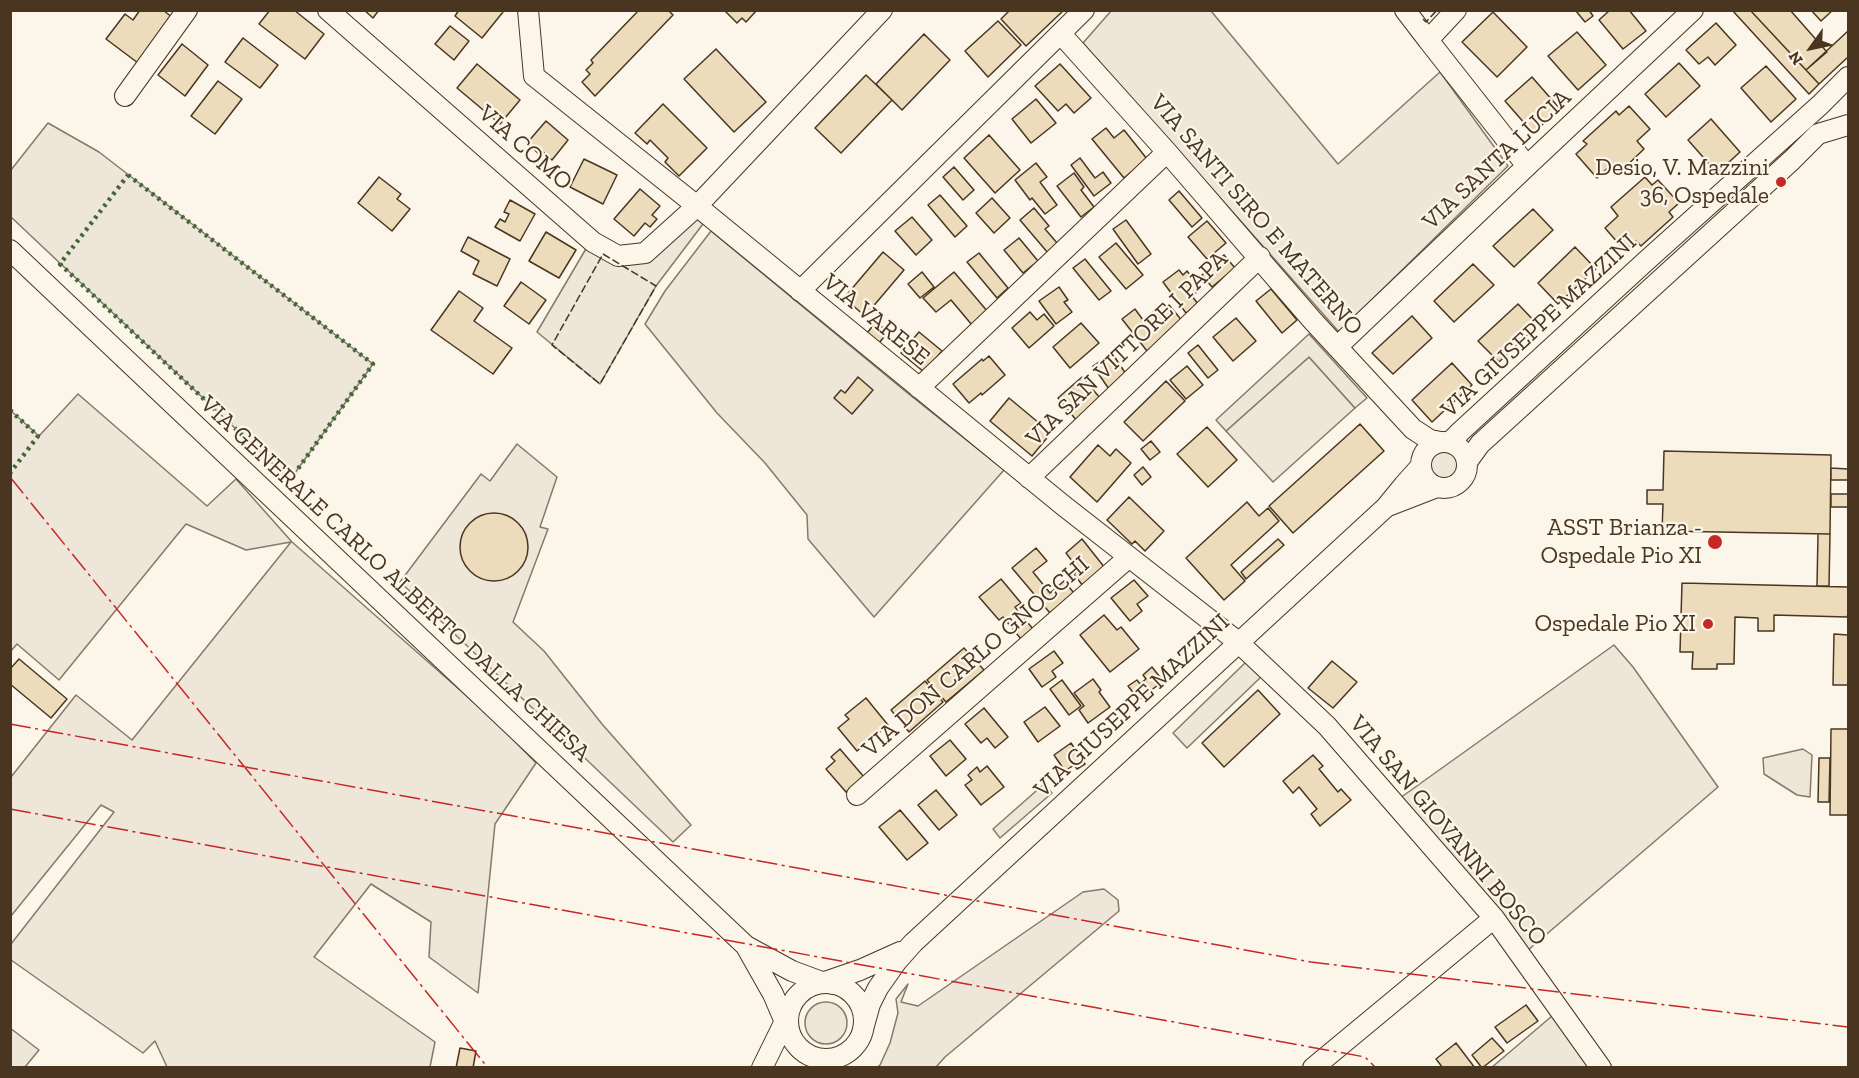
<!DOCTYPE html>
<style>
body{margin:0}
#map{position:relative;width:1859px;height:1078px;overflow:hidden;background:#fbf6e9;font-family:"Zilla Slab",serif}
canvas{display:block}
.frame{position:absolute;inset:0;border:12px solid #4a3520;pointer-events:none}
.north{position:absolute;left:1781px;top:18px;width:60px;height:60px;-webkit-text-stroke:4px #fbf6e9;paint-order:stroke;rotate:237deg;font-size:16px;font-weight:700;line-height:24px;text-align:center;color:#4a3520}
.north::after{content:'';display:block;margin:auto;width:21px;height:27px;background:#4a3520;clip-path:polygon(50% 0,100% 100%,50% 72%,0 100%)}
</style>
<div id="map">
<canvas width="1859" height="1078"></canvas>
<div class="frame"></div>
<div class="north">N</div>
</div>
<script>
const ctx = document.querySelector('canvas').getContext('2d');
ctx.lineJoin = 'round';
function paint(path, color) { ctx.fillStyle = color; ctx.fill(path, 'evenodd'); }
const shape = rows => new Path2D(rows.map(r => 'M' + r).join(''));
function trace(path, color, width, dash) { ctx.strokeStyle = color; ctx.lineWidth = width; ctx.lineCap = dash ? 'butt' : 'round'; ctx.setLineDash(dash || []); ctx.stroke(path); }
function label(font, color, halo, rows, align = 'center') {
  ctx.font = font + ' "Zilla Slab",serif'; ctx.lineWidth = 4.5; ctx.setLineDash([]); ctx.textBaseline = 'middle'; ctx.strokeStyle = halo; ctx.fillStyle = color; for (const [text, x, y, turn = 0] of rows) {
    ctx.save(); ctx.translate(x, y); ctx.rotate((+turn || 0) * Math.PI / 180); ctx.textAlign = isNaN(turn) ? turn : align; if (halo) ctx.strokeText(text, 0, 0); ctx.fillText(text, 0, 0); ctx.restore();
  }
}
const green = shape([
 [1111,11,1211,11,1338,164,1440,72,1508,166,1339,332,1083,43,1111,11],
 [48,123,99,152,373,364,290,480,11,217,11,170,48,123],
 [697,219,703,224,656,286,600,384,537,332,590,242,613,261,697,219],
 [711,231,905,391,1004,470,874,617,808,539,807,515,765,463,717,413,645,324,665,291,711,231],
 [1309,357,1355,408,1273,482,1226,431,1309,357],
 [78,394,207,506,236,479,292,542,494,720,536,763,495,824,478,993,429,957,431,922,371,884,314,957,435,1042,430,1067,167,1067,155,1041,143,1053,11,960,11,944,114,812,101,805,11,916,11,777,76,695,132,740,291,542,246,550,186,524,59,680,17,644,11,651,10,410,39,436,78,394],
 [517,444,557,477,540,527,548,529,513,622,544,651,602,724,691,825,673,842,400,582,481,474,490,481,517,444],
 '1427 465a16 16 0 1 1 32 0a16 16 0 1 1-32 0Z',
 [1614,645,1633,667,1718,787,1527,951,1400,798,1614,645],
 [1803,749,1812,755,1810,797,1797,795,1764,774,1763,758,1803,749],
 [1104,889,1118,900,1119,911,945,1057,936,1067,877,1067,880,1065,890,1043,898,1013,896,999,908,984,901,1002,918,1006,1083,892,1104,889],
 '805 1023a21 21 0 1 1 42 0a21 21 0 1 1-42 0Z',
 [1552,1016,1591,1068,1491,1068,1552,1016],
 [10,1028,39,1050,25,1067,11,1067,10,1028]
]);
paint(green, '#ede6d9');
trace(green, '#887966', 1.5);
const parking = shape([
 [1309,334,1367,398,1355,408,1309,357,1226,431,1216,420,1309,334],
 [1246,662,1261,677,1187,748,1173,733,1246,662],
 [1044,784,1052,793,1000,838,993,829,1044,784]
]);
paint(parking, '#ede7d9');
trace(parking, '#887966', 1.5);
const building = shape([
 [140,10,163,10,173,18,138,63,106,39,125,14,133,20,140,10],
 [270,10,294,10,324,34,305,59,259,24,270,10],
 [364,10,379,10,373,18,364,10],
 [459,10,500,10,503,12,482,38,455,16,459,10],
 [639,10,668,10,673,15,595,96,582,82,590,74,586,70,593,63,591,60,639,10],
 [724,10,757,10,746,22,742,18,737,23,724,10],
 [1010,10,1064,10,1026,46,1001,19,1010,10],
 [1577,10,1589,10,1593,16,1585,22,1576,11,1577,10],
 [1610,10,1629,10,1646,31,1623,49,1599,20,1610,10],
 [1732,10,1750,10,1819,84,1809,94,1732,10],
 [1750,10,1790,10,1827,52,1806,70,1750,10],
 [1811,10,1833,10,1821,21,1811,10],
 [1493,12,1527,47,1497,77,1462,42,1493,12],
 [998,21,1021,45,988,77,965,51,998,21],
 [1716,23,1736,45,1715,65,1708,57,1699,64,1686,50,1716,23],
 [450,26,469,41,454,60,435,44,450,26],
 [1848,31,1848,57,1819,84,1806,70,1848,31],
 [1577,32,1606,65,1578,90,1548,56,1577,32],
 [924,34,950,60,902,110,876,84,924,34],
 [243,38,278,65,260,88,225,62,243,38],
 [182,44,208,65,185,96,158,75,182,44],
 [716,49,766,102,734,132,684,79,716,49],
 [1679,63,1700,86,1666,117,1645,94,1679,63],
 [477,64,520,100,500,124,457,88,477,64],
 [1060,64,1091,98,1074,113,1066,104,1058,111,1035,86,1060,64],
 [1766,66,1796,99,1771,122,1741,88,1766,66],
 [866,75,892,100,841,153,815,128,866,75],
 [1532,77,1560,109,1533,133,1505,101,1532,77],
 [218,81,242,99,215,134,191,116,218,81],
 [1036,99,1056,123,1031,143,1012,119,1036,99],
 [663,104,707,148,679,176,665,162,668,158,650,140,647,144,635,133,663,104],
 [1629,106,1650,129,1637,141,1644,149,1618,174,1610,166,1597,178,1576,154,1587,144,1583,141,1616,111,1619,115,1629,106],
 [1711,119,1740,152,1717,173,1688,140,1711,119],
 [546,121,568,140,552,160,542,151,539,154,527,143,546,121],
 [1106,128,1114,138,1124,130,1147,159,1124,178,1092,139,1106,128],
 [989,135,1020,170,995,193,964,158,989,135],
 [1080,158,1095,178,1103,172,1111,183,1094,196,1071,165,1080,158],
 [584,159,617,175,603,204,570,187,584,159],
 [1036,163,1047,177,1040,182,1057,205,1045,214,1032,198,1030,200,1015,180,1036,163],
 [954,167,974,190,963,200,943,177,954,167],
 [1074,173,1084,187,1081,190,1094,207,1081,217,1057,186,1074,173],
 [379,177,401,194,397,199,410,209,392,231,358,203,379,177],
 [1645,177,1652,185,1658,180,1679,203,1669,212,1673,217,1641,246,1636,241,1625,251,1605,228,1618,216,1611,207,1645,177],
 [640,189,660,206,652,215,657,219,650,227,645,223,634,236,614,219,640,189],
 [1179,191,1202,218,1192,227,1169,200,1179,191],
 [940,195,967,226,955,237,928,205,940,195],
 [992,198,1010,218,994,233,976,213,992,198],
 [510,200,535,214,520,241,495,227,500,219,505,222,509,214,504,212,510,200],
 [1034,208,1049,226,1045,229,1058,244,1048,253,1020,220,1034,208],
 [1533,209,1553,230,1514,267,1493,246,1533,209],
 [912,217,932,240,916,255,895,231,912,217],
 [1126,220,1151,254,1138,264,1113,229,1126,220],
 [1207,221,1226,243,1207,259,1188,237,1207,221],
 [546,232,576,250,559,278,529,261,546,232],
 [468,237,510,259,497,286,473,274,479,261,461,251,468,237],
 [1019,238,1038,261,1023,273,1004,250,1019,238],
 [1116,243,1143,275,1126,289,1099,257,1116,243],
 [1575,247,1596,269,1558,304,1538,283,1575,247],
 [883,252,904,270,865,316,844,298,883,252],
 [979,253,1008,288,997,298,967,262,979,253],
 [1224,255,1235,268,1212,287,1202,275,1224,255],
 [1085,259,1111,291,1099,300,1073,268,1085,259],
 [1473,264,1494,285,1454,322,1434,301,1473,264],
 [1179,270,1183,275,1187,271,1201,289,1192,296,1198,304,1186,313,1163,282,1179,270],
 [922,272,934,287,920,298,908,284,922,272],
 [954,272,988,312,972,325,951,300,936,312,923,298,954,272],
 [521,282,546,300,529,324,504,306,521,282],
 [1059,287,1068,300,1064,302,1072,312,1056,324,1039,301,1059,287],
 [1271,289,1297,320,1282,333,1256,301,1271,289],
 [459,291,483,308,474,321,512,348,493,374,431,330,459,291],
 [1518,304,1538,325,1499,362,1478,341,1518,304],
 [1169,305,1184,323,1147,351,1122,319,1135,309,1143,320,1154,311,1157,315,1169,305],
 [1030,312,1037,320,1044,314,1054,326,1029,348,1012,328,1030,312],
 [1412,316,1432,338,1393,374,1372,353,1412,316],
 [1236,318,1256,341,1233,361,1213,337,1236,318],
 [876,322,888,332,879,343,867,333,876,322],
 [1081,323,1099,343,1070,368,1053,347,1081,323],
 [919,332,942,351,924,372,901,353,919,332],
 [1198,345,1218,370,1208,378,1188,353,1198,345],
 [1112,353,1128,377,1109,389,1093,366,1112,353],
 [989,356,1005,375,982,395,981,393,969,403,953,384,982,359,983,361,989,356],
 [1452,363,1472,385,1432,422,1412,400,1452,363],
 [1187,366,1203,385,1186,399,1170,380,1187,366],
 [858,377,873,390,852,414,834,398,841,390,845,393,858,377],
 [1082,377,1101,399,1077,421,1058,398,1082,377],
 [1166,381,1185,401,1143,441,1124,422,1166,381],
 [1009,398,1051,433,1032,456,990,421,1009,398],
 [1360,424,1384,451,1293,533,1269,506,1360,424],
 [1207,427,1237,460,1208,487,1177,454,1207,427],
 [1151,441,1160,452,1150,460,1141,449,1151,441],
 [1098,445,1110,456,1116,449,1131,463,1097,502,1070,477,1098,445],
 [1664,451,1831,455,1830,534,1662,531,1663,504,1647,504,1647,490,1663,490,1664,451],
 [1143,467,1151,477,1142,485,1134,475,1143,467],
 [1831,468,1848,469,1848,480,1831,480,1831,468],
 [1831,494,1848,494,1848,507,1831,507,1831,494],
 [1129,497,1164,531,1145,551,1135,541,1132,544,1107,520,1129,497],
 [1247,502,1259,516,1268,508,1279,521,1231,565,1245,581,1224,600,1186,558,1247,502],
 '460 547a34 34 0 1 1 68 0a34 34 0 1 1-68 0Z',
 [1818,534,1830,534,1829,586,1817,586,1818,534],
 [1082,539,1105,568,1083,586,1074,574,1079,570,1066,553,1082,539],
 [1278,539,1284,545,1246,579,1241,572,1278,539],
 [1036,548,1047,561,1033,572,1050,593,1064,581,1074,593,1050,613,1012,568,1036,548],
 [1001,579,1021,603,1015,607,1033,629,1021,639,1003,617,999,620,979,597,1001,579],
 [1134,580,1148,596,1137,604,1142,611,1130,621,1111,598,1134,580],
 [1682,583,1848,587,1848,614,1847,617,1774,615,1774,631,1758,631,1758,618,1735,617,1734,664,1717,664,1717,669,1692,669,1693,652,1680,652,1682,583],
 [1104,615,1117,630,1121,627,1139,649,1110,672,1080,635,1104,615],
 [1834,634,1848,635,1848,685,1833,685,1834,634],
 [964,648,984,670,946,702,927,680,964,648],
 [1054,651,1063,663,1052,671,1056,677,1042,687,1029,669,1054,651],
 [19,659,67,699,51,718,10,684,10,669,19,659],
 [1332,661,1357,682,1333,708,1308,688,1332,661],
 [1152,667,1163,681,1139,700,1128,686,1137,680,1140,684,1146,679,1143,675,1152,667],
 [1093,679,1101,690,1099,692,1110,707,1088,723,1079,710,1084,706,1074,693,1093,679],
 [1062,680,1081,706,1069,715,1050,689,1062,680],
 [925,681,943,702,909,732,891,710,925,681],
 [1258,690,1280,714,1224,767,1202,743,1258,690],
 [866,698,888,725,857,751,838,728,849,719,845,715,866,698],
 [1045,707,1060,726,1038,742,1024,722,1045,707],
 [984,708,1008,737,995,748,987,738,981,743,965,724,984,708],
 [1831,729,1848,729,1848,815,1830,815,1831,729],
 [950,740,966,759,946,776,930,756,950,740],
 [1071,743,1085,764,1077,769,1074,765,1065,771,1054,755,1071,743],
 [840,749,864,777,846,792,826,769,835,761,831,757,840,749],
 [1313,755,1323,766,1319,769,1338,792,1341,789,1351,800,1320,826,1311,814,1317,809,1299,787,1293,793,1283,781,1313,755],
 [1819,758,1830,758,1829,802,1818,802,1819,758],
 [987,766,1004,787,981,805,965,785,972,780,968,775,977,767,980,772,987,766],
 [936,790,957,815,939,830,918,805,936,790],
 [900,810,928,843,907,860,879,827,900,810],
 [1526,1005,1538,1021,1507,1043,1495,1027,1526,1005],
 [1492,1038,1504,1051,1482,1068,1472,1055,1492,1038],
 [1456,1043,1475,1068,1443,1068,1436,1059,1456,1043],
 [460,1048,476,1051,473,1068,456,1068,460,1048]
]);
paint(building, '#ecdcbc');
trace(building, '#4a3520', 1.5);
const minor = shape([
 [328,10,593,242,618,256,645,253,697,206,882,10],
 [528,10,534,76,697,206,1064,506,1238,642,1327,726,1494,918,1601,1068],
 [1405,10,1428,40],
 [1456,10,1428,40,1527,166],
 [1061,34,1167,152,1313,321,1413,429,1430,440,1441,442],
 [125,96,187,10],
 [10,250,746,946,792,971,819,981,833,984],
 [800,291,1084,10],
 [1337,347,1527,166,1693,10],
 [919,388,1167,152],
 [1450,442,1461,431,1646,261,1820,105,1848,77],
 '1421 465a23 23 0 1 1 46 0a23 23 0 1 1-46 0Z',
 [1467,462,1480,444,1792,160,1818,134,1848,125],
 [1029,478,1260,257],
 [1388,506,1437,487],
 [857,795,1128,558],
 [747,948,773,994,788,1029],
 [825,982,860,970,900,952],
 '788 1021a38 38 0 1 1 76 0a38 38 0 1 1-76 0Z',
 [863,1029,870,1004,878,988,897,961,913,943,1386,507,1404,485,1421,466],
 [762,1068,788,1015],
 [1313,1068,1494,918]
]);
trace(minor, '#4a3520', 22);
trace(minor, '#fbf6e9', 20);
trace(shape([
 [128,175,373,364,290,480,60,264,128,175],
 [10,410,38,436,10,473]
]), '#436837', 4.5, [3, 4.5]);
trace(shape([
 [1423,19,1426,22,1437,10],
 [603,254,656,286,600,384,552,345,603,254]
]), '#4a3520', 1.5, [8, 3]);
trace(shape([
 [10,477,488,1068],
 [10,724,1311,962,1848,1027],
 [10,809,1365,1057,1376,1068]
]), '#c62828', 1.5, [21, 4.5, 3, 4.5]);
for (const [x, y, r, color] of [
 [1781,182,6,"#c62828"],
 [1715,542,8,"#c62828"],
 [1708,624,6,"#c62828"]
]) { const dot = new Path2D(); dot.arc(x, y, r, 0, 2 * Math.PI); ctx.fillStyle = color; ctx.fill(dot); trace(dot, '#fbf6e9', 2); }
label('24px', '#4a3520', '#fbf6e9', [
 ["VIA COMO",525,148,41],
 ["VIA SANTA LUCIA",1497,160,-43],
 ["VIA SANTI SIRO E MATERNO",1256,215,49],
 ["VIA VARESE",876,320,39],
 ["VIA GIUSEPPE MAZZINI",1539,326,-43],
 ["VIA SAN VITTORE I PAPA",1127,349,-44],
 ["VIA GENERALE CARLO ALBERTO DALLA CHIESA",395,579,43],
 ["VIA DON CARLO GNOCCHI",976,657,-41],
 ["VIA GIUSEPPE MAZZINI",1132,706,-43],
 ["VIA SAN GIOVANNI BOSCO",1448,831,50]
]);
label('24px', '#4a3520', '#fbf6e9', [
 ["Desio, V. Mazzini",1769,168],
 ["36, Ospedale",1769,196],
 ["ASST Brianza -",1702,528],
 ["Ospedale Pio XI",1702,556],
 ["Ospedale Pio XI",1696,624]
], 'right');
</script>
